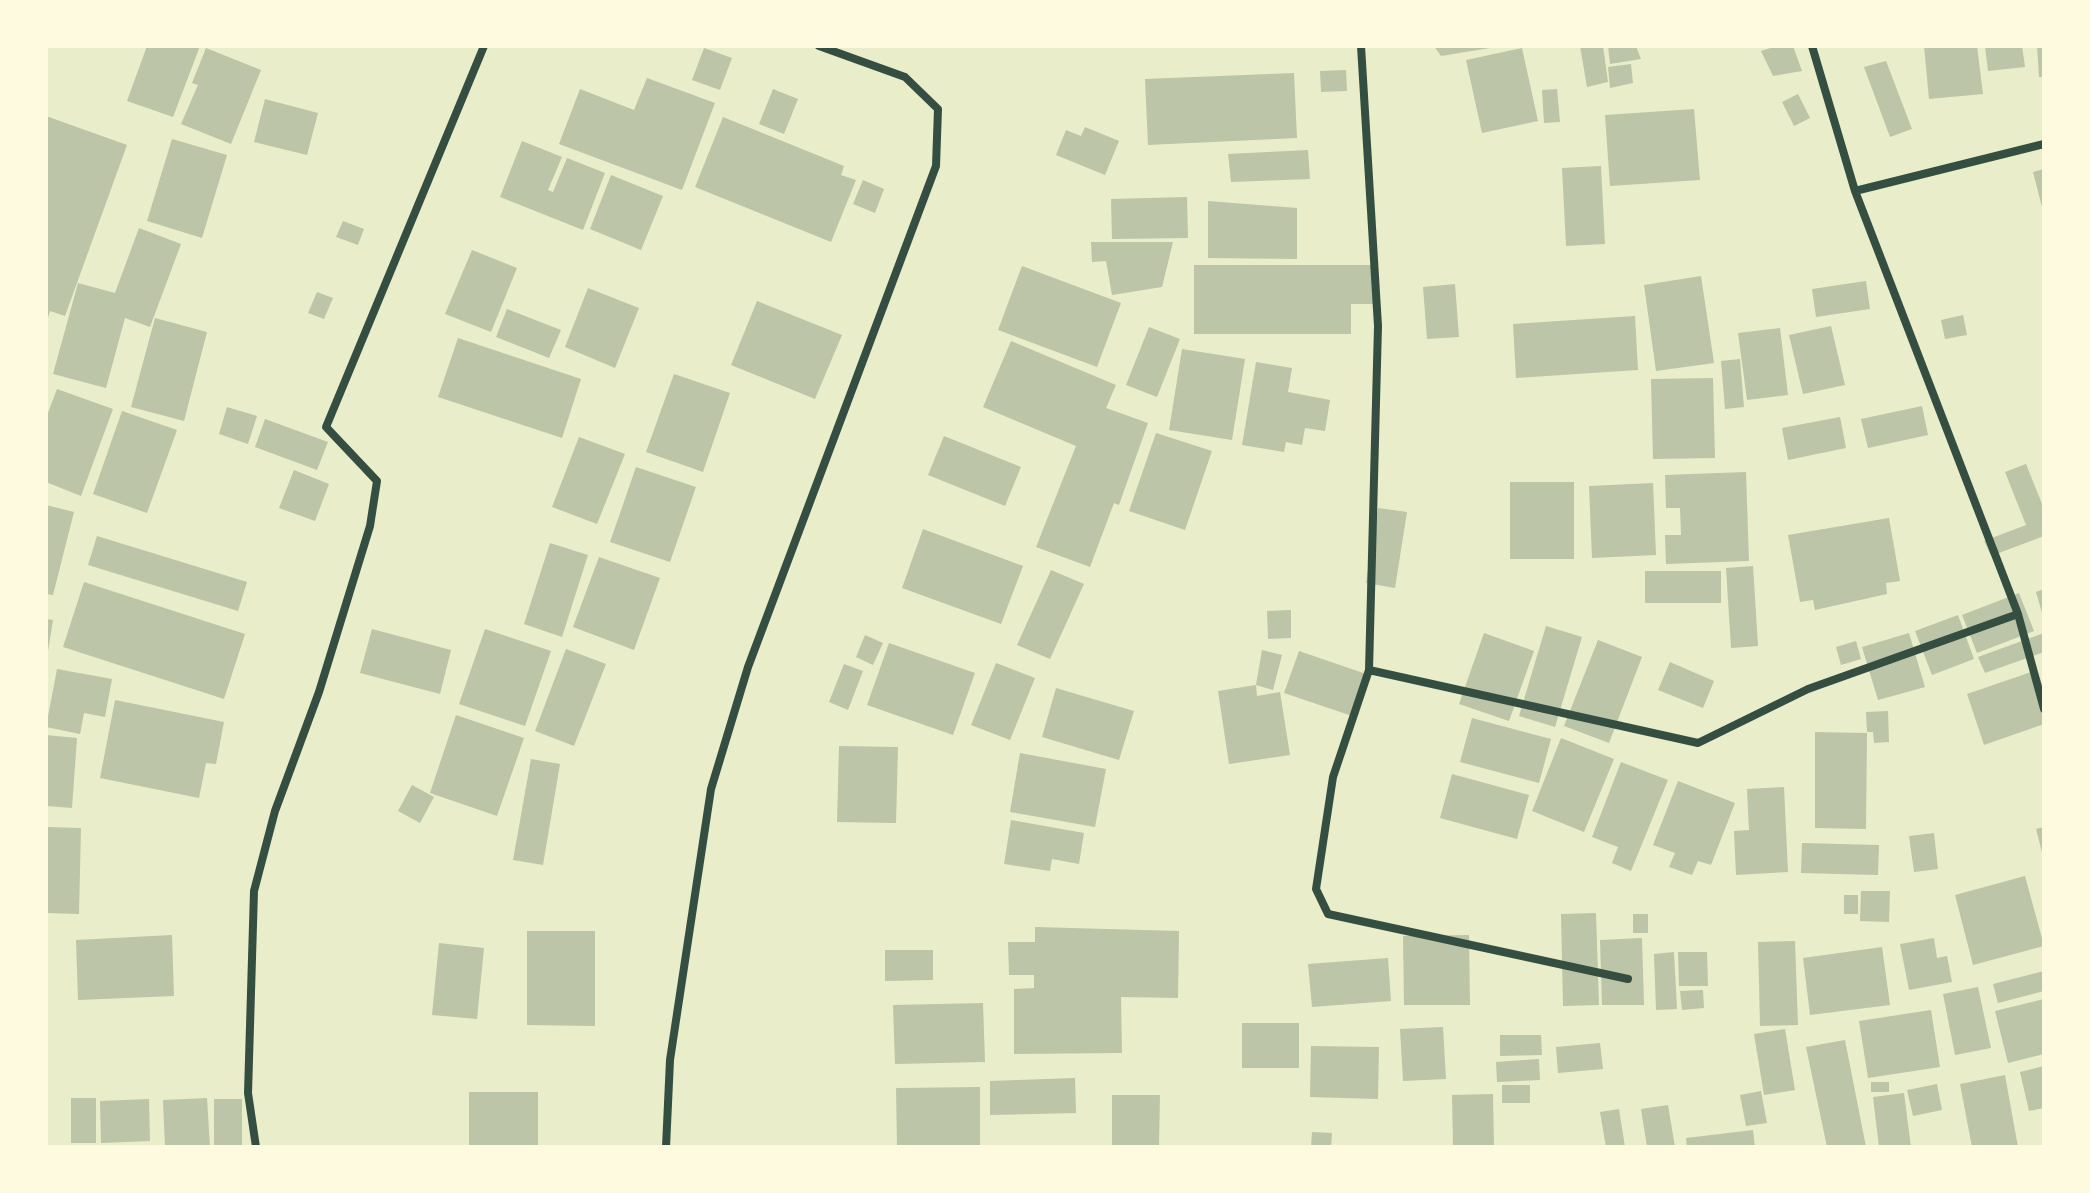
<!DOCTYPE html>
<style>
body{margin:0}
#map{position:relative;width:2090px;height:1193px;overflow:hidden;background:#e9edc9;font-family:"Sofia Sans Condensed",sans-serif}
canvas{display:block}
.frame{position:absolute;inset:0;border:48px solid #fefae0;pointer-events:none}
</style>
<div id="map">
<canvas width="2090" height="1193"></canvas>
<div class="frame"></div>
</div>
<script>
const ctx = document.querySelector('canvas').getContext('2d');
ctx.lineJoin = 'round';
function paint(path, color) { ctx.fillStyle = color; ctx.fill(path, 'evenodd'); }
const shape = rows => new Path2D(rows.map(r => 'M' + r).join(''));
function trace(path, color, width, dash) { ctx.strokeStyle = color; ctx.lineWidth = width; ctx.lineCap = dash ? 'butt' : 'round'; ctx.setLineDash(dash || []); ctx.stroke(path); }
paint(shape([
 [147,46,200,46,173,117,127,101],
 [1434,46,1489,46,1490,48,1441,56],
 [1580,46,1603,46,1608,82,1587,87],
 [1608,46,1636,46,1641,59,1610,64],
 [1777,46,1793,46,1802,71,1773,76,1761,51],
 [1924,46,1977,46,1983,94,1929,99],
 [1985,46,2022,46,2025,67,1988,71],
 [2037,46,2044,46,2044,77,2039,77],
 [206,48,261,70,231,144,181,124,198,85,192,83],
 [704,48,732,58,720,90,692,80],
 [1522,48,1538,121,1482,133,1466,60],
 [1886,61,1912,129,1890,137,1864,67],
 [1631,64,1633,83,1610,88,1608,67],
 [1346,70,1347,91,1321,92,1320,71],
 [1294,73,1297,138,1148,145,1145,79],
 [647,78,715,103,682,190,559,144,580,89,634,110],
 [773,89,798,99,784,134,759,124],
 [1557,89,1560,122,1544,123,1542,90],
 [1798,94,1810,118,1794,126,1782,102],
 [265,99,318,113,307,155,254,142],
 [1694,109,1700,180,1610,186,1605,115],
 [46,116,127,145,65,316,50,311,47,321],
 [723,117,844,166,841,175,856,180,831,242,695,187],
 [1085,127,1119,141,1105,175,1056,155,1066,130,1081,136],
 [172,139,227,155,202,238,147,221],
 [522,141,562,157,548,190,553,192,567,158,605,173,583,230,500,197],
 [1308,150,1310,179,1231,182,1228,154],
 [1601,166,1605,244,1566,246,1562,168],
 [2044,169,2044,211,2043,211,2033,172],
 [611,175,663,196,641,250,590,229],
 [863,180,884,189,875,213,853,204],
 [1187,197,1188,238,1112,239,1111,199],
 [1208,201,1297,208,1297,259,1208,258],
 [343,221,364,229,358,245,336,237],
 [139,228,181,244,150,327,125,318,106,388,53,374,78,283,115,293],
 [1091,242,1173,242,1162,287,1112,295,1106,261,1092,262],
 [472,250,517,268,491,332,445,314],
 [1194,265,1375,265,1375,304,1351,304,1351,334,1194,334],
 [1022,266,1121,303,1097,367,998,330],
 [1701,276,1714,363,1656,371,1644,285],
 [1866,281,1870,309,1816,317,1812,289],
 [1455,284,1459,337,1427,339,1423,287],
 [588,288,639,308,615,368,565,347],
 [317,292,333,298,324,319,308,313],
 [757,301,842,335,815,399,731,365],
 [507,309,561,330,549,358,496,337],
 [1963,315,1967,335,1945,339,1941,320],
 [1635,316,1638,370,1516,378,1513,324],
 [155,318,207,332,184,421,131,407],
 [1831,326,1845,385,1803,394,1789,335],
 [1149,327,1180,339,1157,397,1126,385],
 [1780,328,1788,395,1747,400,1738,333],
 [458,338,581,379,562,438,438,397],
 [1011,341,1116,385,1106,408,1148,423,1119,505,1114,503,1090,567,1036,547,1076,446,983,407],
 [1182,349,1245,359,1232,440,1169,430],
 [1740,359,1744,407,1725,409,1721,361],
 [1256,362,1292,368,1288,392,1330,400,1325,431,1305,428,1302,445,1286,442,1284,452,1242,445],
 [674,374,730,393,703,472,646,452],
 [1713,378,1715,458,1653,459,1651,379],
 [57,389,113,409,81,496,46,482,46,418],
 [1922,406,1928,435,1868,448,1861,419],
 [227,407,257,416,248,444,219,434],
 [122,411,177,430,147,513,93,494],
 [1840,417,1846,448,1788,460,1782,428],
 [265,419,328,442,317,470,255,447],
 [1156,433,1212,451,1185,530,1129,511],
 [944,436,1021,467,1005,506,928,475],
 [579,437,625,454,597,524,552,507],
 [2026,464,2044,509,2044,536,1991,556,1984,541,2026,525,2005,472],
 [636,467,696,487,670,562,610,542],
 [294,470,329,484,315,521,279,508],
 [1746,472,1749,561,1666,564,1665,535,1681,535,1680,508,1666,508,1665,475],
 [1510,482,1574,482,1574,559,1510,559],
 [1653,483,1656,555,1592,558,1589,486],
 [46,505,74,512,53,595,46,594],
 [1378,508,1407,512,1395,588,1366,583],
 [1889,518,1900,581,1886,583,1887,594,1815,610,1813,600,1800,602,1788,535],
 [923,529,1023,566,1001,624,902,588],
 [97,536,247,582,238,611,88,565],
 [550,543,588,555,562,637,524,624],
 [599,557,660,578,634,650,573,627],
 [1753,566,1758,646,1731,648,1726,568],
 [1051,570,1084,584,1050,659,1017,645],
 [1645,571,1721,571,1721,603,1645,603],
 [84,582,245,634,224,699,63,647],
 [2044,589,2044,616,2043,616,2036,592],
 [2019,593,2034,631,1977,653,1962,615],
 [1291,610,1291,638,1268,639,1267,611],
 [1958,615,1974,659,1932,675,1915,631],
 [46,619,53,620,48,651,46,651],
 [1546,626,1582,637,1555,727,1519,716],
 [372,629,451,650,440,694,360,673],
 [485,629,551,651,525,726,459,704],
 [1484,633,1534,651,1509,721,1459,704],
 [1909,633,1925,687,1878,700,1862,647],
 [2044,633,2044,652,1985,673,1978,657],
 [865,635,883,643,873,665,856,657],
 [1598,640,1642,657,1609,743,1564,726],
 [1856,641,1861,659,1841,665,1836,647],
 [889,643,975,673,953,735,867,705],
 [566,649,606,664,574,746,535,731],
 [1262,650,1282,655,1273,690,1256,685,1257,696,1280,692,1290,755,1229,764,1218,691,1256,685],
 [1299,651,1369,675,1355,717,1284,693],
 [1670,662,1714,681,1703,708,1658,690],
 [996,663,1035,678,1010,740,971,725],
 [844,664,863,671,848,710,829,702],
 [57,669,112,679,105,717,84,713,80,734,46,727],
 [2037,670,2044,690,2044,724,1984,745,1967,694],
 [1056,688,1134,711,1119,760,1042,737],
 [115,700,224,722,216,764,206,763,199,798,100,778],
 [1888,711,1889,742,1874,743,1873,732,1867,732,1866,712],
 [456,715,524,738,497,816,430,793],
 [1472,718,1551,739,1539,783,1460,762],
 [1815,732,1867,733,1866,829,1815,828],
 [46,735,77,738,72,808,46,806],
 [1561,738,1614,759,1584,832,1532,811],
 [839,746,898,747,896,823,837,822],
 [1020,753,1106,769,1095,827,1010,812],
 [531,759,560,764,543,865,513,860],
 [1621,762,1668,780,1631,871,1612,863,1618,847,1592,837],
 [1452,774,1529,795,1517,839,1440,818],
 [1678,781,1735,803,1711,865,1698,861,1692,875,1669,867,1675,853,1653,845],
 [412,785,434,797,420,823,398,811],
 [1784,787,1788,872,1736,875,1734,831,1749,830,1747,789],
 [1011,820,1084,833,1079,864,1052,859,1050,871,1004,864],
 [46,827,81,828,79,914,46,913],
 [2044,827,2044,856,2043,856,2036,829],
 [1934,833,1938,869,1914,872,1909,836],
 [1802,843,1879,845,1878,875,1801,873],
 [2025,876,2044,946,1973,965,1955,895],
 [1861,891,1890,891,1889,922,1860,921],
 [1844,895,1858,895,1858,914,1844,914],
 [1596,913,1599,1005,1563,1006,1561,914],
 [1633,914,1648,914,1648,933,1633,933],
 [1035,927,1179,931,1178,998,1121,997,1122,1053,1014,1054,1014,989,1034,988,1034,975,1009,975,1008,942,1035,942],
 [527,931,595,931,595,1026,527,1025],
 [172,935,174,996,78,1000,76,940],
 [1469,935,1470,1005,1404,1005,1403,936],
 [1642,938,1644,1005,1602,1005,1600,940],
 [1934,938,1937,958,1947,956,1952,982,1909,990,1900,944],
 [1795,941,1798,1025,1760,1026,1758,942],
 [439,943,484,948,477,1019,432,1015],
 [1882,947,1890,1005,1810,1015,1803,958],
 [885,950,933,950,933,980,885,981],
 [1674,952,1677,1009,1656,1010,1654,954],
 [1678,952,1707,952,1708,986,1679,986],
 [1388,958,1391,1001,1312,1007,1308,964],
 [2044,971,2044,991,1998,1003,1993,984],
 [1978,987,1991,1048,1955,1055,1943,994],
 [1703,990,1704,1008,1682,1010,1680,991],
 [2044,999,2044,1054,2008,1063,1995,1011],
 [983,1003,985,1062,895,1064,893,1005],
 [1931,1010,1940,1067,1868,1078,1859,1021],
 [1242,1023,1299,1023,1299,1068,1242,1068],
 [1443,1027,1446,1079,1403,1081,1400,1029],
 [1785,1029,1795,1090,1764,1095,1754,1034],
 [1500,1035,1541,1035,1542,1055,1500,1056],
 [1845,1040,1866,1147,1827,1147,1806,1047],
 [1600,1043,1603,1069,1558,1073,1556,1047],
 [1311,1046,1379,1047,1378,1099,1310,1097],
 [1539,1059,1540,1080,1497,1082,1496,1062],
 [2044,1066,2044,1108,2029,1111,2020,1072],
 [2005,1075,2018,1147,1972,1147,1960,1084],
 [1075,1078,1076,1113,990,1115,990,1081],
 [1871,1082,1889,1082,1889,1092,1871,1092],
 [1937,1084,1942,1110,1913,1116,1907,1090],
 [1502,1085,1530,1085,1530,1103,1502,1103],
 [980,1087,980,1147,897,1147,896,1088],
 [1761,1091,1767,1123,1746,1126,1740,1095],
 [469,1092,538,1092,538,1147,469,1147],
 [1904,1093,1911,1147,1879,1147,1873,1097],
 [1493,1094,1494,1147,1453,1147,1452,1095],
 [1112,1095,1160,1095,1159,1146,1112,1145],
 [71,1098,96,1098,96,1143,71,1143],
 [207,1098,210,1147,165,1147,163,1100],
 [149,1099,150,1141,101,1143,100,1101],
 [214,1099,242,1099,242,1147,214,1147],
 [1668,1105,1675,1147,1647,1147,1641,1109],
 [1619,1109,1625,1147,1606,1147,1600,1112],
 [1753,1130,1755,1147,1687,1147,1686,1138],
 [1312,1132,1332,1133,1331,1147,1311,1147]
]), '#bcc5a7');
trace(shape([
 [1361,46,1378,326,1369,670,1333,777,1316,889,1328,914,1628,979],
 [1812,46,1855,191,2018,614,2044,709],
 [1855,191,2044,144],
 [1369,670,1698,743,1808,689,2018,614],
 [256,1147,248,1093,254,891,275,811,319,692,370,526,377,481,326,427,484,46],
 [666,1147,670,1060,711,789,748,667,936,166,938,109,905,77,819,46]
]), '#344e41', 8);
</script>
